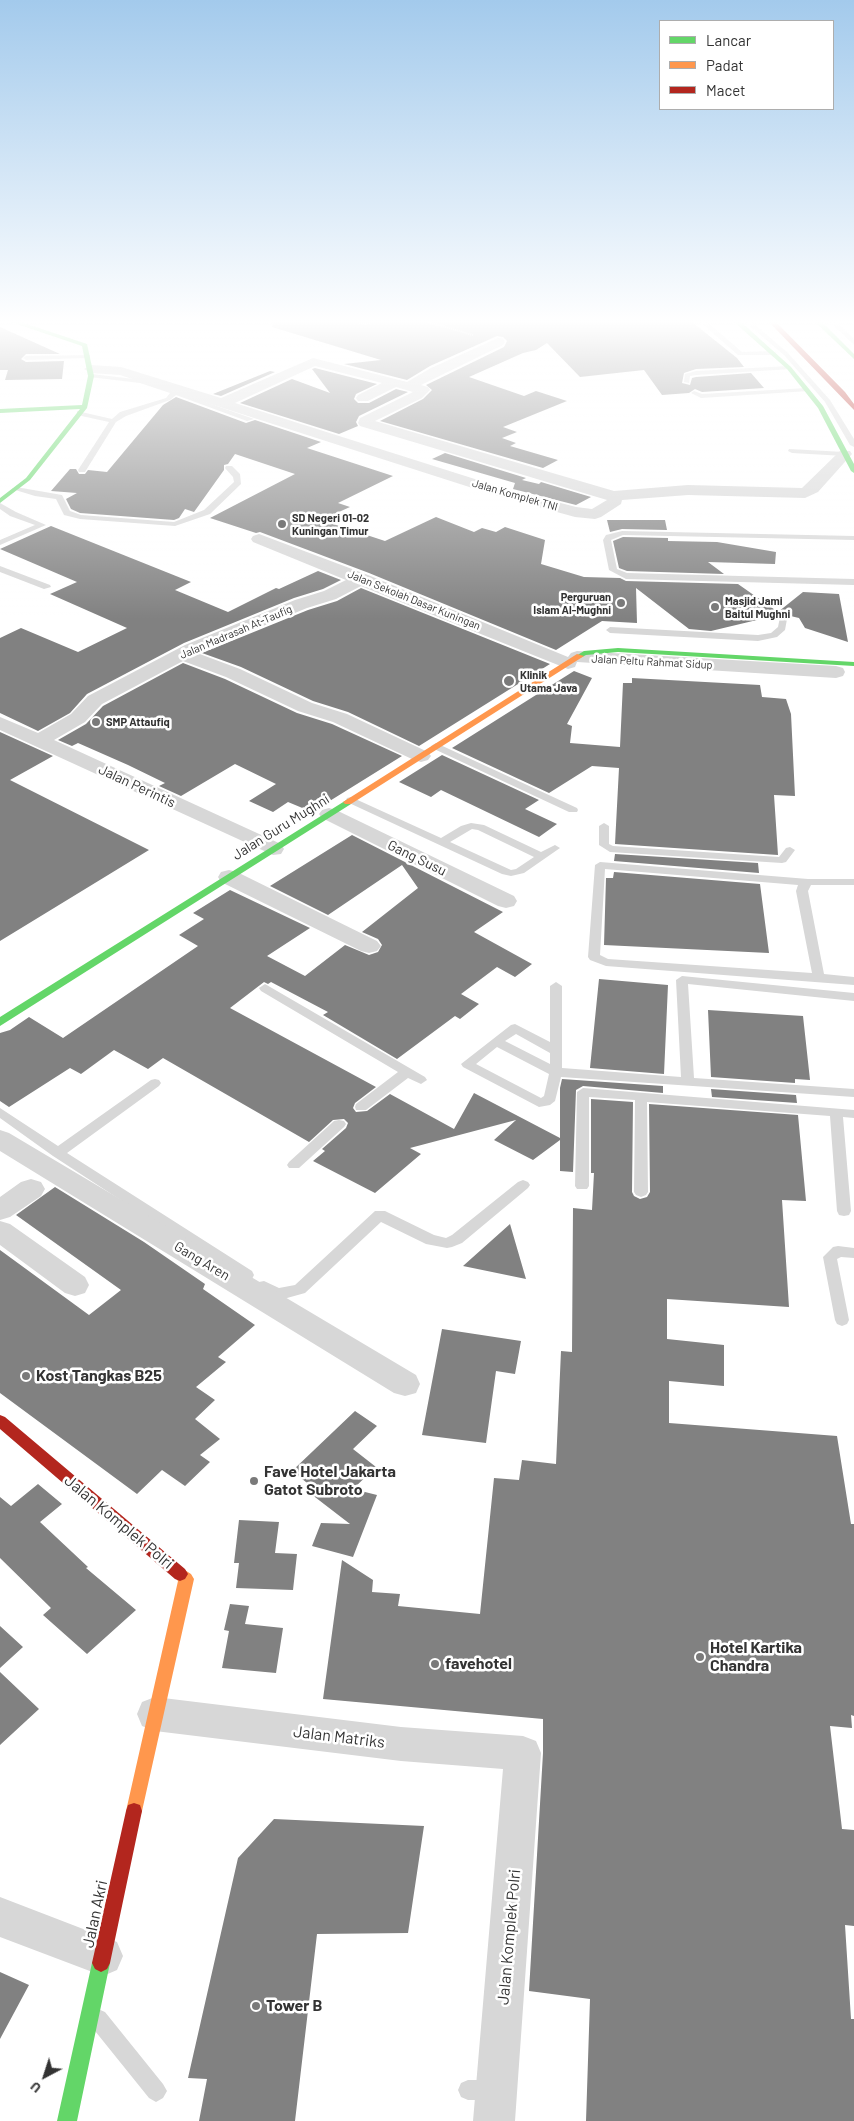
<!DOCTYPE html>
<style>
body{margin:0}
#map{position:relative;width:854px;height:2121px;overflow:hidden;background:#fff;font-family:Barlow,sans-serif}
canvas{display:block}
.legend{position:absolute;left:659px;top:20px;width:175px;height:90px;box-sizing:border-box;background:#fff;border:1px solid #adadad;margin:0;padding:6px 9px;list-style:none;font-size:15px;color:#333}
.legend li{display:flex;align-items:center;gap:10px;height:25px}
.legend b{width:25px;border:1px solid #adadad}
.north{position:absolute;left:20px;top:2051px;width:50px;height:50px;-webkit-text-stroke:4px #fff;paint-order:stroke;rotate:220deg;font-size:14px;font-weight:700;line-height:20px;text-align:center;color:#333}
.north::after{content:'';display:block;margin:auto;width:18px;height:22px;background:#333;clip-path:polygon(50% 0,100% 100%,50% 72%,0 100%)}
</style>
<div id="map">
<canvas width="854" height="2121"></canvas>
<ul class="legend">
<li><b style="height:6px;background:#63d668"></b>Lancar</li>
<li><b style="height:6px;background:#ff974d"></b>Padat</li>
<li><b style="height:6px;background:#b3261e"></b>Macet</li>
</ul>
<div class="north">U</div>
</div>
<script>
const ctx = document.querySelector('canvas').getContext('2d');
ctx.lineJoin = 'round';
function paint(path, color) { ctx.fillStyle = color; ctx.fill(path, 'evenodd'); }
const shape = rows => new Path2D(rows.map(r => 'M' + r).join(''));
function trace(path, color, width, dash) { ctx.strokeStyle = color; ctx.lineWidth = width; ctx.lineCap = dash ? 'butt' : 'round'; ctx.setLineDash(dash || []); ctx.stroke(path); }
function label(font, color, halo, rows, align = 'center') {
  ctx.font = font + ' Barlow,sans-serif'; ctx.lineWidth = 5; ctx.setLineDash([]); ctx.textBaseline = 'middle'; ctx.strokeStyle = halo; ctx.fillStyle = color; for (const [text, x, y, turn = 0] of rows) {
    ctx.save(); ctx.translate(x, y); ctx.rotate((+turn || 0) * Math.PI / 180); ctx.textAlign = isNaN(turn) ? turn : align; if (halo) ctx.strokeText(text, 0, 0); ctx.fillText(text, 0, 0); ctx.restore();
  }
}
paint(shape([
 [273,322,692,322,737,358,744,367,696,369,684,373,682,383,690,385,692,378,696,377,751,373,764,388,702,392,695,389,689,393,662,395,644,370,580,377,547,343,536,350,523,353,469,377,524,396,536,391,567,401,503,427,517,432,502,438,516,443,510,446,558,460,543,468,380,421,423,399,432,390,426,385,504,347,507,341,503,337,497,336,430,366,407,380,344,364,381,360,272,327],
 [0,327,60,354,26,354,21,359,26,362,64,361,62,379,5,380,8,370,0,370],
 [315,368,377,384,356,394,354,399,358,403,369,403,396,389,408,392,359,416,356,422,358,426,339,434,240,403,292,379,330,393,312,369],
 [270,371,275,372,221,396,213,394],
 [176,397,246,423,255,420,321,442,307,448,393,476,338,503,350,507,321,520,385,541,436,517,474,532,482,528,496,532,505,527,545,540,541,564,584,577,620,578,626,581,738,584,778,612,803,592,839,594,848,642,805,628,799,618,782,614,711,631,689,629,636,588,637,623,602,621,556,650,369,573,260,532,256,533,210,518,295,474,235,454,228,464,224,465,224,470,194,512,185,509,179,518,174,520,80,513,71,509,66,499,77,493,51,491,70,469,76,469,79,474,85,474,88,470,107,472,163,405],
 [445,453,526,478,522,480,539,484,541,482,591,497,576,505,513,489,515,483,432,459],
 [607,520,665,520,667,530,622,529,610,532],
 [51,526,191,582,175,590,228,612,276,588,279,589,318,571,341,580,323,589,294,598,184,643,87,694,70,713,38,731,0,713,0,638,21,628,78,652,127,628,50,594,77,582,0,549],
 [623,537,668,538,668,541,717,542,776,552,775,564,708,562,724,574,627,571,619,568,613,541],
 [361,588,550,664,419,746,348,712,313,701,241,667,202,653,308,610,337,601],
 [183,663,225,679,297,713,332,724,402,756,312,812,288,802,273,812,249,801,276,784,235,764,181,796,159,786,165,783,128,765,78,743,72,746,58,740,86,724,103,706],
 [574,671,592,678,567,724,572,726,570,743,620,747,623,683,632,683,632,678,760,685,762,697,786,699,791,714,795,796,774,795,778,855,615,844,619,768,592,766,549,793,452,748],
 [0,732,53,756,10,780,149,850,0,941],
 [442,755,539,800,525,809,557,824,539,837,441,790,431,797,399,782],
 [352,835,503,912,474,932,532,964,515,977,497,967,461,994,479,1004,460,1019,455,1016,397,1059,323,1015,328,1012,271,982,268,984,264,982,230,1008,376,1087,355,1103,353,1108,356,1112,367,1111,390,1094,454,1129,474,1093,560,1138,560,1088,562,1079,663,1086,663,1093,583,1086,576,1090,573,1172,560,1171,560,1140,533,1160,494,1140,516,1120,410,1148,421,1154,375,1193,313,1161,325,1151,322,1149,346,1128,348,1123,344,1119,333,1120,309,1142,163,1058,148,1069,114,1050,81,1074,70,1068,9,1107,0,1101,0,1033,10,1030,29,1017,63,1038,198,946,179,935,204,919,193,913,230,890,310,928,267,956,305,976,345,945,369,955,378,952,382,945,378,939,362,932,418,888,402,865,328,915,270,886],
 [615,854,758,863,759,873,614,861],
 [614,872,760,884,769,953,604,945,606,878,613,878],
 [599,979,668,985,664,1074,590,1068],
 [708,1010,803,1016,810,1080,795,1079,795,1083,711,1077],
 [711,1089,796,1095,797,1103,712,1097],
 [591,1099,633,1102,632,1192,634,1196,640,1199,647,1197,650,1192,649,1104,798,1115,806,1201,782,1200,789,1307,667,1299,667,1339,724,1345,724,1386,669,1381,669,1423,837,1436,851,1524,854,1524,854,1716,851,1715,852,1728,830,1726,842,1829,854,1830,854,1926,845,1925,851,2019,854,2019,854,2121,586,2121,590,1999,529,1991,543,1753,543,1719,323,1699,342,1560,373,1580,372,1592,400,1594,398,1606,480,1614,494,1478,519,1480,522,1460,556,1464,561,1351,572,1352,573,1208,592,1210,594,1173,591,1173],
 [55,1187,144,1242,205,1284,203,1289,255,1325,218,1357,226,1362,196,1387,215,1400,195,1419,220,1439,200,1455,210,1462,185,1486,162,1470,137,1494,0,1393,0,1250,89,1315,121,1290,16,1215],
 [510,1224,526,1279,463,1266],
 [442,1329,521,1341,515,1374,496,1371,486,1443,422,1435],
 [355,1411,377,1426,353,1449,376,1467,353,1489,377,1495,353,1557,312,1546,321,1523,350,1524,311,1494,316,1490,292,1471],
 [38,1484,62,1504,40,1522,88,1567,86,1568,136,1610,87,1654,43,1615,51,1608,0,1558,0,1497,11,1506],
 [239,1520,279,1522,275,1553,297,1554,293,1590,236,1588,239,1563,234,1563],
 [230,1604,249,1606,245,1624,283,1628,276,1673,222,1668,229,1631,224,1630],
 [0,1626,23,1647,0,1668],
 [0,1672,39,1709,0,1745],
 [274,1819,424,1826,408,1933,317,1934,295,2121,199,2121,207,2079,188,2078,238,1858],
 [0,1972,29,1985,0,2039]
]), '#818181');
trace(shape([
 [355,322,365,324,372,322],
 [428,322,473,335]
]), '#d6d6d6', 2, [1, 1]);
paint(shape([
 [700,322,707,322,742,352,773,351,776,353,773,355,738,355,700,322],
 [745,322,752,322,788,353,830,400,854,439,854,447,850,445,825,402,784,355,745,322],
 [830,322,837,322,854,339,854,345,830,322],
 [90,355,90,357,88,358,26,360,23,358,26,356,90,355],
 [789,366,791,367,791,369,696,375,690,376,689,383,684,382,685,374,696,371,789,366],
 [91,374,143,380,254,419,247,421,176,395,170,400,126,416,116,422,85,472,79,472,78,470,109,422,77,415,77,411,112,419,120,412,166,398,170,393,140,383,89,377,89,375,91,374],
 [807,388,809,389,809,391,701,398,691,393,694,391,702,394,807,388],
 [789,449,845,452,849,454,845,456,792,453,788,451,789,449],
 [226,466,232,466,240,474,241,484,210,514,175,526,80,519,64,515,56,499,35,496,12,489,16,487,62,495,70,511,81,515,174,522,204,510,234,482,233,477,225,468,226,466],
 [0,503,16,512,46,525,0,545,0,540,35,525,10,516,0,509,0,503],
 [622,531,854,536,854,540,623,535,611,540,617,569,627,573,854,579,854,585,626,579,609,570,603,540,606,535,622,531],
 [0,566,50,585,51,587,44,589,0,572,0,566],
 [783,616,787,619,785,630,777,637,758,641,610,633,606,630,610,627,758,635,771,633,778,627,780,617,783,616],
 [436,743,577,808,578,810,577,812,569,812,432,748,431,746,436,743],
 [351,797,441,838,461,826,471,823,484,825,541,852,555,845,560,848,524,873,511,876,502,874,347,802,346,800,347,798,351,797],
 [472,829,478,830,534,857,516,869,511,870,450,842,472,829],
 [604,823,609,826,609,844,613,846,779,857,786,848,790,847,795,850,786,862,782,863,610,852,599,845,599,826,604,823],
 [600,862,808,879,854,879,854,885,811,885,808,891,824,974,854,977,854,985,606,966,590,960,588,957,595,865,600,862],
 [605,869,798,885,796,891,812,973,608,959,600,955,605,869],
 [682,976,854,993,854,1001,688,984,694,1078,854,1089,854,1097,561,1077,555,1101,550,1105,539,1107,463,1067,461,1064,511,1025,515,1024,550,1042,550,986,556,982,562,986,562,1068,681,1077,676,980,682,976],
 [516,1034,550,1053,550,1064,505,1041,516,1034],
 [497,1047,549,1074,544,1096,541,1098,476,1064,497,1047],
 [265,984,425,1077,427,1080,421,1084,408,1078,366,1110,356,1110,355,1107,356,1104,398,1072,261,991,259,988,265,984],
 [155,1079,159,1080,161,1083,159,1086,67,1153,252,1271,254,1275,252,1279,247,1280,242,1279,53,1156,0,1118,0,1108,58,1146,151,1080,155,1079],
 [583,1088,854,1110,854,1118,843,1117,851,1211,849,1215,844,1216,839,1215,837,1211,830,1116,647,1102,648,1192,646,1195,641,1197,636,1195,634,1192,635,1100,589,1097,589,1186,587,1189,577,1189,575,1186,577,1092,583,1088],
 [339,1120,344,1121,346,1124,344,1127,299,1168,289,1168,287,1165,289,1162,334,1121,339,1120],
 [523,1180,528,1182,530,1185,528,1188,462,1243,452,1247,447,1248,426,1244,381,1222,305,1293,287,1298,277,1298,259,1290,257,1286,259,1282,264,1281,279,1288,295,1285,375,1211,385,1211,434,1235,446,1238,452,1235,518,1182,523,1180],
 [838,1246,854,1248,854,1258,841,1257,837,1259,849,1320,847,1324,842,1326,837,1324,835,1320,823,1257,833,1247,838,1246],
 [98,2009,105,2012,163,2084,167,2091,163,2098,156,2102,149,2098,91,2026,88,2019,91,2012,98,2009],
 [468,2080,493,2080,500,2083,503,2090,500,2097,493,2100,468,2100,461,2097,458,2090,461,2083,468,2080]
]), '#d7d7d7');
paint(shape([
 [498,338,503,339,505,342,503,345,421,385,428,387,430,390,422,398,375,421,614,491,688,485,802,488,840,451,850,451,852,454,818,492,805,498,688,495,622,500,621,504,601,517,595,519,575,517,488,493,120,375,91,373,84,369,91,365,121,367,221,398,313,358,407,382,431,368,498,338],
 [315,366,382,383,358,395,356,398,358,401,368,401,396,387,413,392,360,418,358,423,360,426,607,500,592,509,576,507,500,487,235,403,315,366],
 [259,534,368,575,568,657,571,653,577,651,836,666,843,668,845,672,843,676,836,678,577,662,575,667,568,669,361,586,336,599,307,608,197,653,240,669,312,703,347,714,428,752,431,756,428,760,421,762,414,760,333,722,298,711,226,677,183,661,102,704,85,722,54,740,281,844,284,849,281,854,273,855,0,730,0,717,38,733,71,714,88,696,185,645,295,600,324,591,346,580,253,542,251,539,253,536,259,534],
 [329,808,336,810,514,896,517,901,514,906,506,908,498,906,322,818,319,814,322,810,329,808],
 [229,870,237,872,377,941,381,946,377,951,369,953,361,951,221,882,218,877,221,872,229,870],
 [0,1130,9,1133,416,1375,420,1384,416,1393,405,1396,394,1393,0,1151,0,1130],
 [31,1179,41,1182,45,1189,41,1196,10,1217,0,1220,0,1197,21,1182,31,1179],
 [0,1221,10,1224,85,1277,89,1285,85,1293,75,1296,65,1293,0,1245,0,1221],
 [155,1697,401,1727,523,1736,536,1741,541,1753,515,2121,473,2121,503,1769,401,1761,155,1731,142,1726,137,1714,142,1702,155,1697],
 [0,1897,117,1942,123,1956,117,1970,103,1976,0,1937,0,1897]
]), '#d7d7d7');
paint(shape([
 [11,322,21,322,87,344,94,376,87,408,30,480,0,503,0,498,26,478,80,409,0,413,0,409,82,405,88,376,82,346,11,322],
 [734,322,741,322,791,367,823,406,854,464,854,473,851,471,818,408,787,369,734,322],
 [815,322,822,322,854,354,854,359,815,322],
 [618,648,854,662,854,666,618,652,586,655,580,658,576,656,584,651,618,648],
 [348,799,351,800,351,804,0,1026,0,1017,348,799],
 [101,1954,107,1957,110,1963,77,2121,57,2121,92,1963,95,1957,101,1954]
]), '#63d668');
paint(shape([
 [577,654,584,656,351,804,345,804,343,802,577,654],
 [180,1567,191,1574,194,1579,142,1811,140,1817,134,1819,128,1817,126,1811,178,1581,172,1574,175,1569,180,1567]
]), '#ff974d');
paint(shape([
 [769,322,776,322,845,392,854,404,854,410,769,322],
 [0,1415,5,1417,185,1569,188,1574,185,1579,180,1581,175,1579,0,1429,0,1415],
 [134,1803,140,1805,142,1811,110,1963,107,1969,101,1972,95,1969,92,1963,126,1811,128,1805,134,1803]
]), '#b3261e');
const sky = ctx.createLinearGradient(0, 0, 0, 619);
sky.addColorStop(0, '#a3caec');
sky.addColorStop(0.52, '#fff');
sky.addColorStop(1, '#ffffff00');
ctx.fillStyle = sky;
ctx.fillRect(0, 0, 854, 619);
for (const [x, y, r, color] of [
 [282,524,5,"#7a7a7a"],
 [621,603,5,"#7a7a7a"],
 [715,607,5,"#7a7a7a"],
 [509,681,6,"#7a7a7a"],
 [96,722,5,"#7a7a7a"],
 [26,1376,5,"#7a7a7a"],
 [254,1481,5,"#7a7a7a"],
 [700,1657,5,"#7a7a7a"],
 [435,1664,5,"#7a7a7a"],
 [256,2006,5,"#7a7a7a"]
]) { const dot = new Path2D(); dot.arc(x, y, r, 0, 2 * Math.PI); ctx.fillStyle = color; ctx.fill(dot); trace(dot, '#fff', 2); }
label('11px', '#333', '#fff', [
 ["Jalan Komplek TNI",515,495,16],
 ["Jalan Sekolah Dasar Kuningan",414,600,22],
 ["Jalan Madrasah At-Taufig",236,632,-23],
 ["Jalan Peltu Rahmat Sidup",652,662,3]
]);
label('bold 11px', '#333', '#fff', [
 ["SD Negeri 01-02",292,518],
 ["Kuningan Timur",292,531],
 ["Perguruan",611,597,"right"],
 ["Islam Al-Mughni",611,610,"right"],
 ["Masjid Jami",725,601],
 ["Baitul Mughni",725,614],
 ["Klinik",520,675],
 ["Utama Java",520,688],
 ["SMP Attaufiq",106,722]
], 'left');
label('14px', '#333', '#fff', [
 ["Jalan Perintis",137,786,25],
 ["Jalan Guru Mughni",281,827,-32],
 ["Gang Susu",417,858,26],
 ["Gang Aren",202,1261,31]
]);
label('bold 16px', '#333', '#fff', [
 ["Kost Tangkas B25",36,1376],
 ["Fave Hotel Jakarta",264,1472],
 ["Gatot Subroto",264,1490],
 ["Hotel Kartika",710,1648],
 ["Chandra",710,1666],
 ["favehotel",445,1664],
 ["Tower B",266,2006]
], 'left');
label('16px', '#333', '#fff', [
 ["Jalan Komplek Polri",119,1522,40],
 ["Jalan Matriks",339,1737,7],
 ["Jalan Akri",95,1914,-78],
 ["Jalan Komplek Polri",509,1937,-85]
]);
</script>
